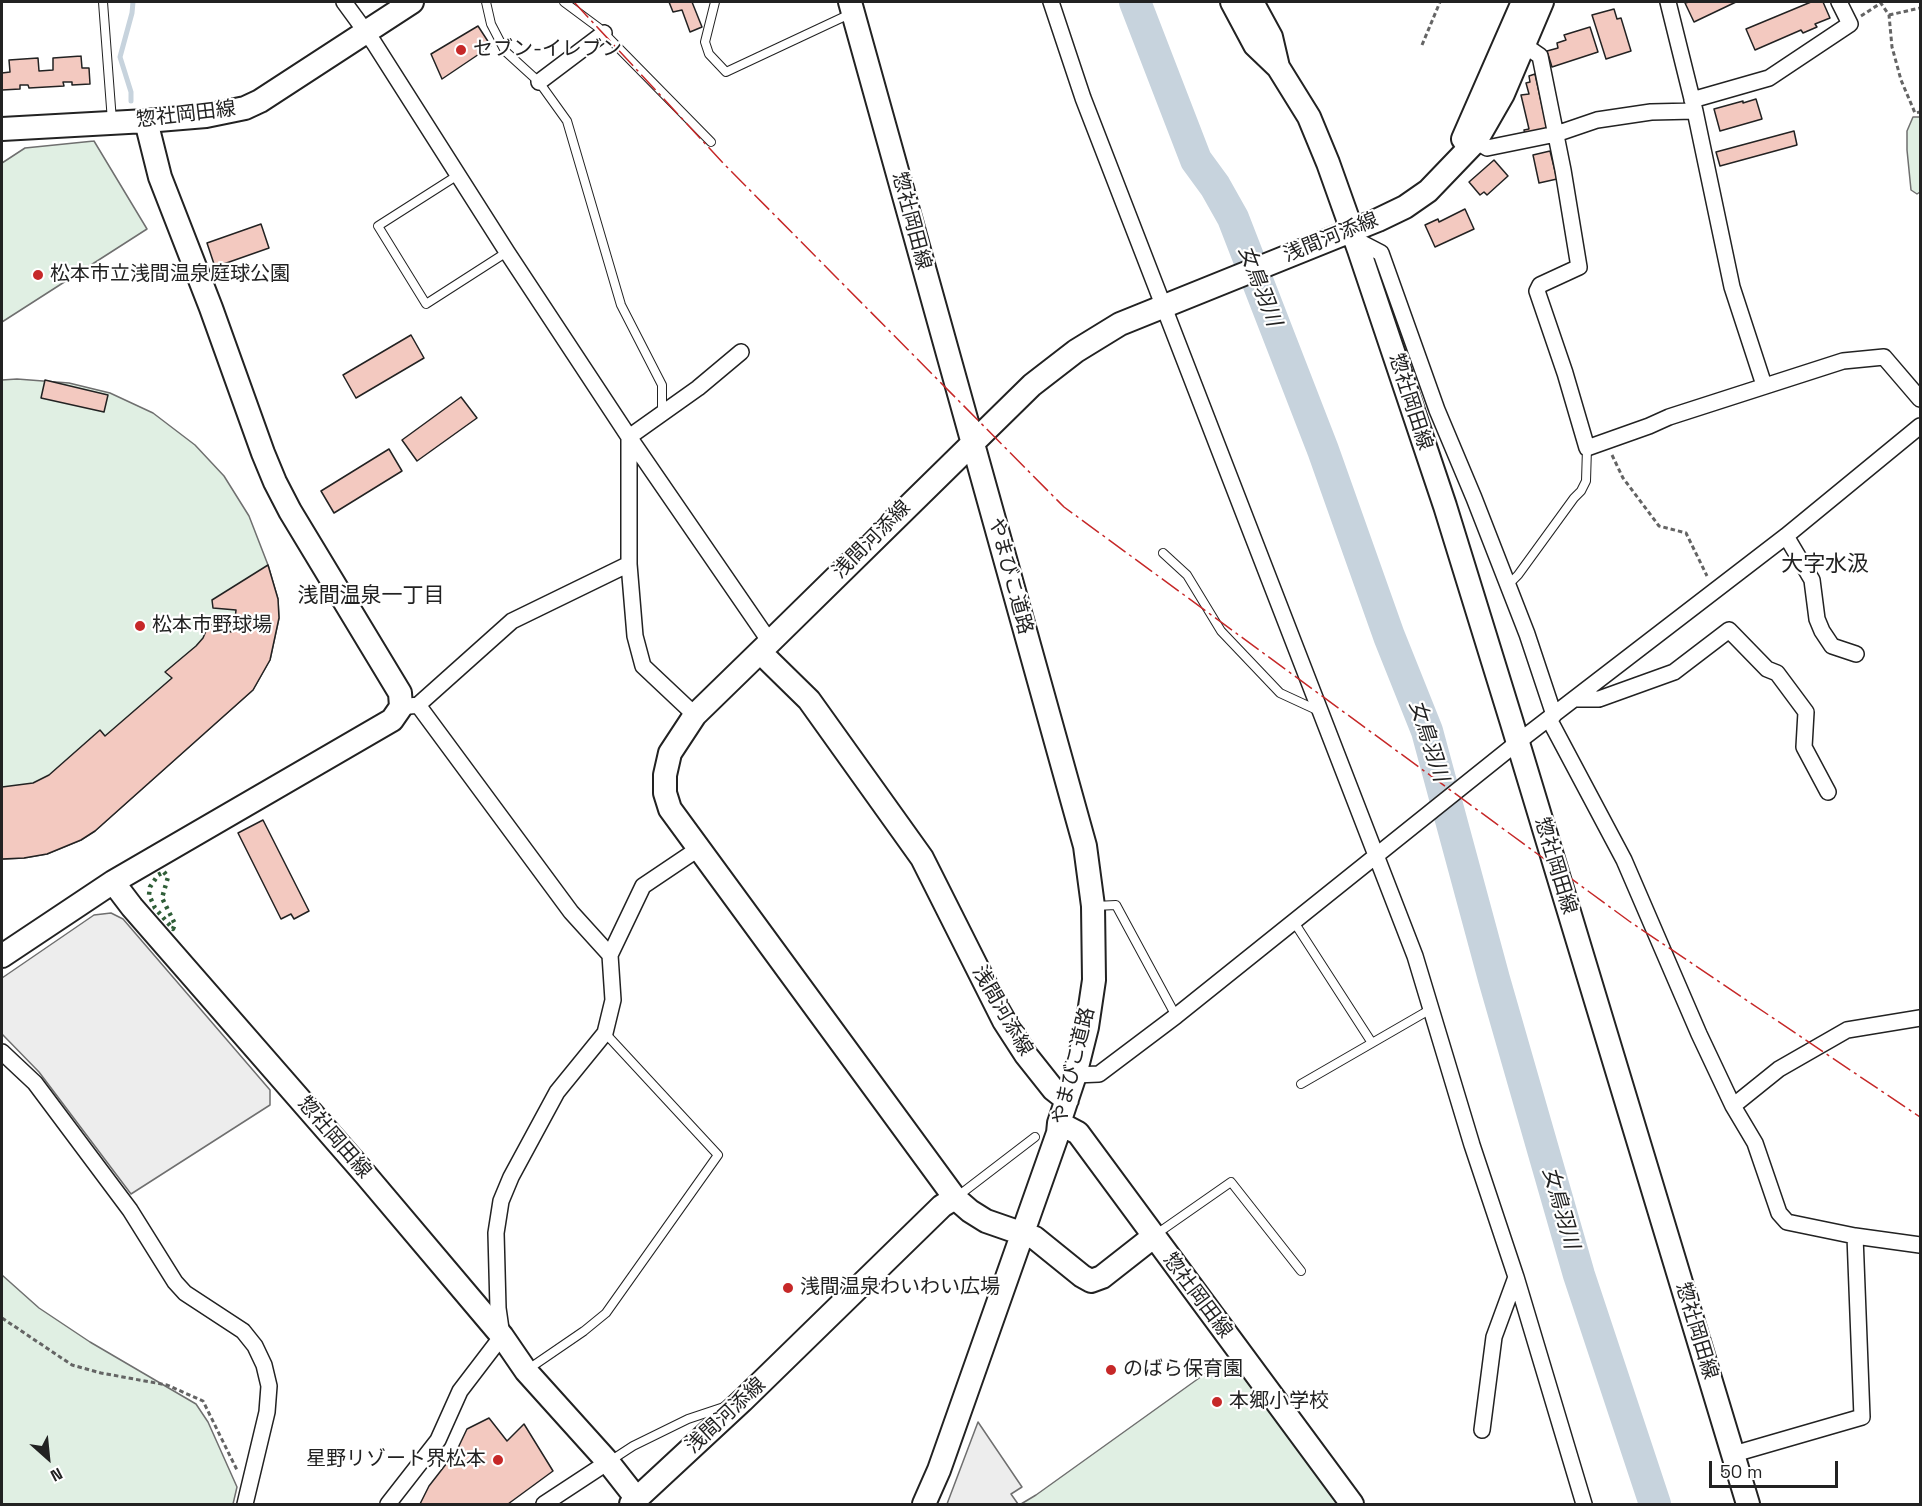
<!DOCTYPE html>
<meta charset="utf-8">
<style>
body{margin:0}
#map{position:relative;width:1922px;height:1506px;overflow:hidden;background:#fff;font-family:"Space Grotesk",sans-serif}
canvas{display:block}
.frame{position:absolute;inset:0;border:3px solid #222;pointer-events:none}
.north{position:absolute;left:18px;top:1428px;width:60px;height:60px;-webkit-text-stroke:4px #fff;paint-order:stroke;rotate:153deg;font-size:16px;font-weight:700;line-height:24px;text-align:center;color:#222}
.north::after{content:'';display:block;margin:auto;width:21px;height:27px;background:#222;clip-path:polygon(50% 0,100% 100%,50% 72%,0 100%)}
.scale{position:absolute;left:1709px;top:1461px;width:129px;height:27px;box-sizing:border-box;border:3px solid #222;border-top:0;padding-left:8px;font-size:18px;line-height:21px;white-space:nowrap;color:#222;-webkit-text-stroke:4px #fff;paint-order:stroke}
</style>
<div id="map">
<canvas width="1922" height="1506"></canvas>
<div class="frame"></div>
<div class="north">N</div>
<div class="scale">50 m</div>
</div>
<script>
const ctx = document.querySelector('canvas').getContext('2d');
ctx.lineJoin = 'round';
function paint(path, color) { ctx.fillStyle = color; ctx.fill(path, 'evenodd'); }
const shape = rows => new Path2D(rows.map(r => 'M' + r).join(''));
function trace(path, color, width, dash) { ctx.strokeStyle = color; ctx.lineWidth = width; ctx.lineCap = dash ? 'butt' : 'round'; ctx.setLineDash(dash || []); ctx.stroke(path); }
function label(font, color, halo, rows, align = 'center') {
  ctx.font = font + ' "Space Grotesk","Noto Sans JP",sans-serif'; ctx.lineWidth = 4.5; ctx.setLineDash([]); ctx.textBaseline = 'middle'; ctx.strokeStyle = halo; ctx.fillStyle = color; for (const [text, x, y, turn = 0] of rows) {
    ctx.save(); ctx.translate(x, y); ctx.rotate((+turn || 0) * Math.PI / 180); ctx.textAlign = isNaN(turn) ? turn : align; if (halo) ctx.strokeText(text, 0, 0); ctx.fillText(text, 0, 0); ctx.restore();
  }
}
const green = shape([
 [1913,117,1920,117,1920,192,1917,194,1911,190,1907,150,1907,131,1913,117],
 [94,141,147,229,2,322,2,163,25,148,94,141],
 [17,379,69,383,110,393,153,413,195,445,224,476,249,516,268,565,278,599,279,618,270,660,253,690,95,831,81,840,47,854,24,858,5,859,2,859,2,380,17,379],
 [2,1275,39,1308,90,1342,196,1404,208,1422,237,1487,233,1504,2,1504,2,1275],
 [1234,1353,1343,1504,1021,1504,1036,1495,1234,1353]
]);
paint(green, '#e0efe3');
trace(green, '#6f6f6f', 1.5);
const parking = shape([
 [111,913,123,919,270,1090,270,1105,131,1194,39,1072,2,1034,2,978,94,915,111,913],
 [978,1422,1022,1487,1011,1494,1018,1504,947,1504,978,1422]
]);
paint(parking, '#ededed');
trace(parking, '#6f6f6f', 1.5);
trace(shape([
 [131,101,131,92,120,57,132,13,133,2]
]), '#c7d3dd', 5);
trace(shape([
 [1135,2,1196,160,1215,186,1233,218,1323,450,1389,636,1427,731,1494,979,1579,1275,1655,1504]
]), '#c7d3dd', 32);
const building = shape([
 [669,2,692,2,702,27,690,32,682,10,673,12,669,2],
 [1689,2,1736,2,1694,22,1685,3,1689,2],
 [1811,2,1823,2,1830,18,1815,24,1817,27,1803,33,1801,30,1755,50,1746,29,1811,2],
 [1614,9,1617,19,1621,18,1631,51,1606,59,1592,15,1614,9],
 [478,26,491,46,442,79,431,54,478,26],
 [1590,27,1598,52,1552,67,1547,51,1558,48,1557,43,1566,40,1564,35,1590,27],
 [81,56,82,68,89,68,90,84,72,85,72,82,63,82,64,86,29,88,28,85,20,85,20,89,2,90,2,73,10,72,9,60,38,58,39,71,53,70,53,58,81,56],
 [1535,74,1547,128,1525,134,1524,130,1529,129,1521,95,1529,94,1526,83,1530,82,1529,76,1535,74],
 [1756,99,1762,119,1720,131,1714,109,1743,101,1743,103,1756,99],
 [1794,131,1797,145,1720,166,1716,152,1794,131],
 [1550,151,1557,179,1539,183,1533,155,1550,151],
 [1494,160,1508,176,1487,195,1484,192,1480,195,1469,182,1494,160],
 [1465,209,1474,229,1435,247,1425,225,1438,219,1439,222,1465,209],
 [261,224,269,248,215,267,207,243,261,224],
 [411,335,424,358,356,398,343,375,411,335],
 [45,380,108,395,104,412,41,398,45,380],
 [461,397,477,418,417,461,402,440,461,397],
 [389,449,402,471,334,513,321,491,389,449],
 [268,565,278,599,279,618,270,660,253,690,95,831,81,840,47,854,24,858,2,859,2,787,33,783,49,775,100,730,105,736,172,678,165,672,196,646,203,638,209,624,231,632,235,620,236,610,213,608,212,600,268,565],
 [263,820,309,911,294,919,291,914,281,919,238,833,263,820],
 [489,1418,507,1441,524,1424,553,1471,508,1504,420,1504,429,1486,457,1450,467,1429,489,1418]
]);
paint(building, '#f3c9c0');
trace(building, '#222', 1.5);
const lane = shape([
 [103,2,112,121],
 [486,2,491,24,505,51,539,82,567,121,621,305,662,385,662,412],
 [564,2,599,28,711,142],
 [715,2,705,42,709,54,726,72,852,13],
 [458,175,378,226,426,304,507,252],
 [1163,553,1187,575,1221,631,1280,693,1319,711],
 [1508,585,1518,575,1574,498,1581,491,1586,481,1587,448],
 [1095,906,1116,905,1176,1016],
 [1294,922,1372,1043],
 [1301,1084,1431,1009],
 [958,1196,1035,1137],
 [1155,1235,1231,1182,1301,1271],
 [527,1370,584,1331,606,1313,718,1155,605,1033],
 [610,1461,633,1446,688,1419,724,1407]
]);
const street = shape([
 [344,2,374,43,507,252,629,437,770,642],
 [1051,2,1083,98,1415,956,1472,1145,1516,1277,1584,1504],
 [1668,2,1695,111,1732,287,1764,385],
 [1524,45,1540,56,1563,170,1579,267,1540,285,1537,291,1565,373,1587,448,1649,426,1669,417,1843,361,1884,357,1920,399],
 [539,82,604,33],
 [1692,100,1769,78,1850,24,1839,2],
 [1476,141,1487,148,1556,134,1597,120,1651,112,1695,111],
 [1356,240,1381,253,1437,410,1474,498,1527,634,1554,715],
 [1786,536,1812,580,1817,619,1822,631,1832,646,1856,654],
 [1574,699,1599,699,1674,672,1729,630,1767,669,1777,673,1806,712,1804,747,1828,792],
 [418,705,571,912,610,955],
 [410,706,418,705,512,621,629,564],
 [695,715,643,666,635,636,629,564,629,437,698,388,741,352],
 [1549,719,1624,860,1699,1034,1733,1106,1755,1143,1779,1213,1787,1222,1855,1236,1862,1417,1734,1454],
 [2,1052,35,1083,130,1210,175,1282,185,1293,243,1331,255,1346,264,1365,269,1386,267,1412,245,1504],
 [1075,1075,1099,1074,1176,1016,1518,742,1786,536,1920,426],
 [1733,1106,1779,1069,1847,1030,1920,1018],
 [1855,1236,1920,1245],
 [1482,1430,1494,1337,1516,1277],
 [388,1504,438,1440,460,1391,502,1336,498,1308,496,1233,501,1201,511,1177,557,1092,605,1033,613,1000,610,955,643,886,698,849],
 [544,1504,608,1462]
]);
const secondary = shape([
 [850,2,1085,846,1093,906,1094,980,1087,1027,1075,1075,1059,1123,1058,1133,939,1470,924,1504],
 [1232,2,1255,45,1278,67,1309,117,1328,163,1359,250,1445,506,1512,723,1748,1504],
 [1252,2,1271,37,1278,67],
 [2,129,146,121,206,116,245,108,260,101,412,2],
 [1463,139,1523,2],
 [760,652,809,700,922,858,1004,1021,1026,1055,1053,1089,1067,1100],
 [113,882,392,720,401,707,400,693,290,511,275,482,263,453,211,308,160,177,146,121],
 [2,956,113,882,132,907,365,1174,502,1336,526,1371,608,1462,637,1499],
 [1059,1123,1078,1133,1352,1504],
 [1153,1237,1102,1277,1091,1281,1082,1276,1035,1238,986,1221,970,1211,955,1198,670,809,665,793,665,775,670,753,695,715,770,642,1032,385,1076,351,1120,324,1378,220,1405,207,1428,191,1476,141,1503,94,1542,2],
 [631,1504,742,1401,942,1206,955,1198]
]);
trace(lane, '#222', 10);
trace(street, '#222', 18);
trace(secondary, '#222', 26);
trace(shape([
 [1880,2,1889,15,1892,47,1901,80,1915,113,1920,112],
 [1889,15,1920,8],
 [1861,16,1881,3],
 [1422,45,1440,2],
 [1612,455,1623,478,1659,526,1686,533,1707,576],
 [2,1318,72,1365,101,1373,167,1385,203,1401,237,1470]
]), '#646464', 3, [4.5, 3]);
trace(lane, '#fff', 8);
trace(street, '#fff', 15);
trace(secondary, '#fff', 22);
trace(shape([
 [164,872,168,877,162,898,175,924,173,929,155,908,149,895,150,887,158,875,164,872]
]), '#2f5e38', 4.5, [3, 4.5]);
trace(shape([
 [574,2,724,164,1064,507,1629,921,1920,1117]
]), '#c62828', 1.5, [21, 4.5, 3, 4.5]);
for (const [x, y, r, color] of [
 [461,50,6,"#c62828"],
 [38,275,6,"#c62828"],
 [140,626,6,"#c62828"],
 [788,1288,6,"#c62828"],
 [1111,1370,6,"#c62828"],
 [1217,1402,6,"#c62828"],
 [498,1460,6,"#c62828"]
]) { const dot = new Path2D(); dot.arc(x, y, r, 0, 2 * Math.PI); ctx.fillStyle = color; ctx.fill(dot); trace(dot, '#fff', 2); }
label('20px', '#222', '#fff', [
 ["セブン-イレブン",473,50],
 ["松本市立浅間温泉庭球公園",50,275],
 ["松本市野球場",152,626],
 ["浅間温泉わいわい広場",800,1288],
 ["のばら保育園",1123,1370],
 ["本郷小学校",1229,1402],
 ["星野リゾート界松本",486,1460,"right"]
], 'left');
label('20px', '#222', '#fff', [
 ["惣社岡田線",186,115,-7],
 ["惣社岡田線",911,221,75],
 ["浅間河添線",1331,238,-22],
 ["惣社岡田線",1410,402,72],
 ["浅間河添線",872,540,-45],
 ["やまびこ道路",1010,576,75],
 ["惣社岡田線",1555,866,73],
 ["浅間河添線",1002,1011,60],
 ["やまびこ道路",1074,1066,-76],
 ["惣社岡田線",334,1138,49],
 ["惣社岡田線",1197,1296,53],
 ["惣社岡田線",1696,1331,73],
 ["浅間河添線",726,1416,-43]
]);
label('italic 21px', '#222', '#fff', [
 ["女鳥羽川",1259,286,69],
 ["女鳥羽川",1428,741,72],
 ["女鳥羽川",1560,1208,74]
]);
label('21px', '#222', '#fff', [
 ["浅間温泉一丁目",371,596]
]);
label('22px', '#222', '#fff', [
 ["大字水汲",1825,565]
]);
</script>
